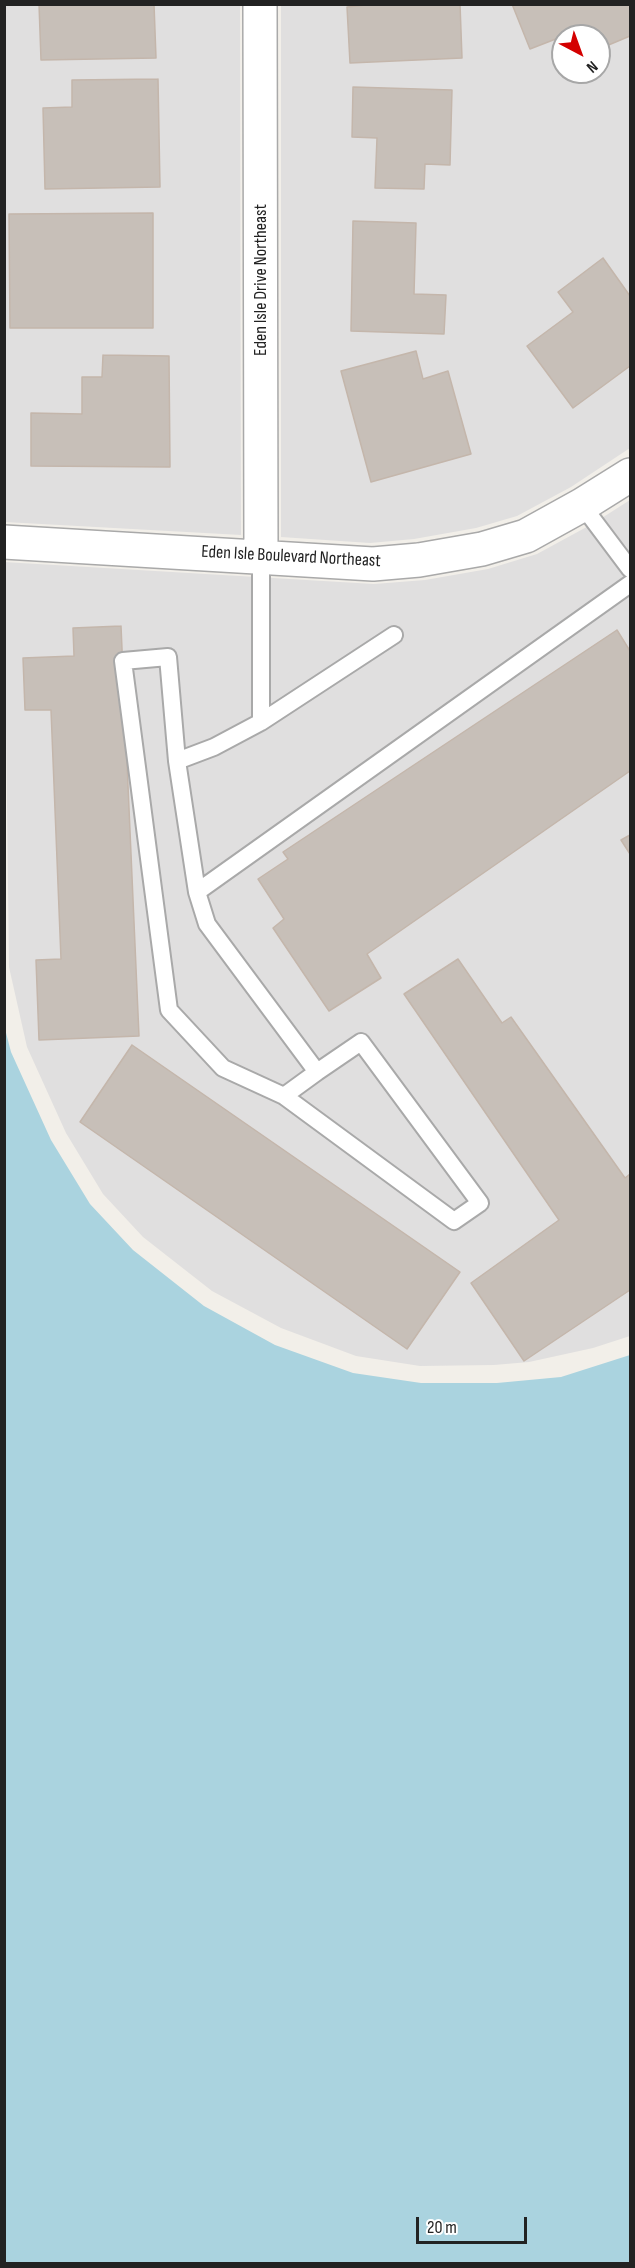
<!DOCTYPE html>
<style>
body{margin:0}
#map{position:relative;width:635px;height:2268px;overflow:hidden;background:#f2efe9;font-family:"Sofia Sans Condensed",sans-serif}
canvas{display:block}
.frame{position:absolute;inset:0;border:6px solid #222;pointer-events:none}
.north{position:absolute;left:551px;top:24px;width:60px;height:60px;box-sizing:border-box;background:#fff;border:2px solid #a7a7a7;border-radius:50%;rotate:139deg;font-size:16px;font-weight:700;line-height:24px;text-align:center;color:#222}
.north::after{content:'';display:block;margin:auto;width:21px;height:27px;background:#d40000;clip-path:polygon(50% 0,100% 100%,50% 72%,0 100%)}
.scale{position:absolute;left:416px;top:2217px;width:111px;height:27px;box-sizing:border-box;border:3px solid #222;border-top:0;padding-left:8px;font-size:18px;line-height:21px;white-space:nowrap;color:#222;-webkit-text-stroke:4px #fff;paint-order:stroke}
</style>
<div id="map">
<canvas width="635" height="2268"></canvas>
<div class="frame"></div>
<div class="north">N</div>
<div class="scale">20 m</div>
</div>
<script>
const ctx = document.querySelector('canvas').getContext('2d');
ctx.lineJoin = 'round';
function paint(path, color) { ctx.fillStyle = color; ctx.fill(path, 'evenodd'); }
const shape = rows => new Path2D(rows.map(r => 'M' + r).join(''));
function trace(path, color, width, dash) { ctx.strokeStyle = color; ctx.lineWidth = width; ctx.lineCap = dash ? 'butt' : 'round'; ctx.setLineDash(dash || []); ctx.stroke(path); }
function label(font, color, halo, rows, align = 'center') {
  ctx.font = font + ' "Sofia Sans Condensed",sans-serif'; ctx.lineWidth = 5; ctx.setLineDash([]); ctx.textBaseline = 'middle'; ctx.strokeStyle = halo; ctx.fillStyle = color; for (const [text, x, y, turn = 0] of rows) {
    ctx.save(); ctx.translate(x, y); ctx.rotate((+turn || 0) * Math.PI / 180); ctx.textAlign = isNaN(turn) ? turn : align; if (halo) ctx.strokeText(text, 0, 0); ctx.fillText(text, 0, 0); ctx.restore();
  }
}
paint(shape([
 [4,5,240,5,241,535,5,522],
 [281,5,630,5,630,448,571,487,517,516,476,528,414,539,370,543,281,537],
 [563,36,599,36,599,72,563,72],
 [630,500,630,1336,593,1348,529,1362,494,1365,420,1366,356,1356,281,1328,212,1291,143,1237,103,1194,66,1133,27,1047,9,967,4,562,374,584,425,580,488,569,537,554,594,523]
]), '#e0dfdf');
paint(shape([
 [4,1025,11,1052,51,1140,90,1204,133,1250,204,1306,275,1345,353,1373,421,1383,497,1383,561,1377,630,1355,630,2263,5,2263]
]), '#aad3df');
const building = shape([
 [39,4,154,4,156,58,41,60,39,4],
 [460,4,462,58,350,63,347,7,375,4,460,4],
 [512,4,630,4,630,36,599,49,599,36,587,36,584,28,530,49,512,4],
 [158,79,160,187,45,189,43,108,72,107,72,80,158,79],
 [353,87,452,90,450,165,425,164,424,189,375,188,377,138,352,137,353,87],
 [153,213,153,328,10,328,9,214,153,213],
 [353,221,416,223,414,294,446,295,444,334,351,331,353,221],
 [603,258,630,296,630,366,573,408,527,346,573,312,558,292,603,258],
 [416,351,423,379,448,371,471,454,371,482,341,371,416,351],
 [103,355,169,356,170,467,31,466,31,413,82,414,82,377,102,377,103,355],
 [121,626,139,1036,39,1040,36,960,61,959,51,710,25,710,23,658,74,656,73,628,121,626],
 [617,630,630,651,630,771,367,954,381,978,329,1011,273,928,284,919,258,879,288,859,283,852,617,630],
 [630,835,630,854,621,840,630,835],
 [458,959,502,1023,511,1017,625,1178,630,1174,630,1290,524,1361,471,1283,559,1220,404,994,458,959],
 [132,1045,460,1272,407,1349,80,1122,132,1045]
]);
paint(building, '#c7bfb8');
trace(building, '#c4b6ab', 1.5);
const service = shape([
 [582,505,630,569],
 [168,657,177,761,197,892,207,924,317,1072,361,1042,480,1203,454,1221,284,1096,223,1068,169,1010,123,661,168,657],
 [261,722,261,556],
 [177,761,214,747,261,722,394,635],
 [197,892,630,584],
 [284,1096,317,1072]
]);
const minor = shape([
 [260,4,261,556],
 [4,542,373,564,419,560,482,549,526,536,582,505,630,475]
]);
trace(service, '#a9a9a9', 20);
trace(minor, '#a9a9a9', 36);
trace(service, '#fff', 16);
trace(minor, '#fff', 33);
label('18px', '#222', '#fff', [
 ["Eden Isle Drive Northeast",261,280,-90],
 ["Eden Isle Boulevard Northeast",291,557,3]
]);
</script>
